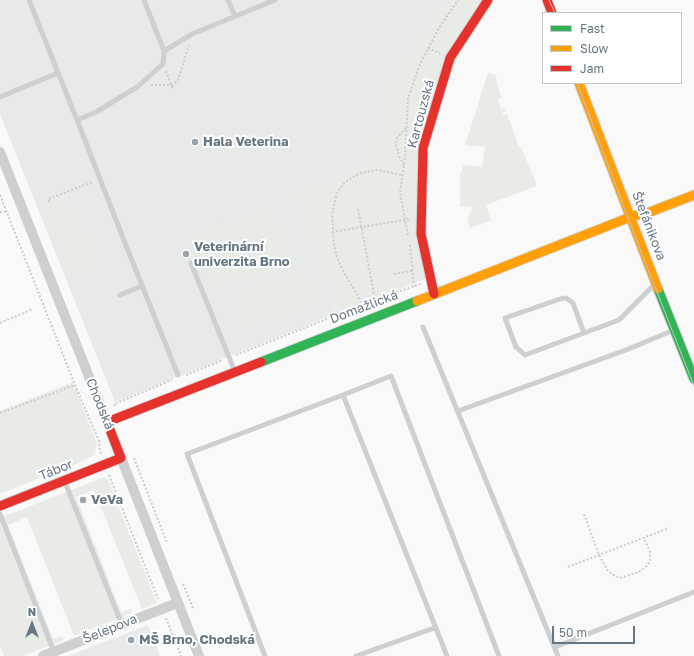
<!DOCTYPE html>
<meta charset="utf-8">
<style>
body{margin:0}
#map{position:relative;width:694px;height:656px;overflow:hidden;background:#f9f9f9;font-family:"Golos Text",sans-serif}
canvas{display:block}
.legend{position:absolute;left:542px;top:12px;width:140px;height:72px;box-sizing:border-box;background:#fff;border:1px solid #c1c8cd;margin:0;padding:5px 7px;list-style:none;font-size:12px;color:#657683}
.legend li{display:flex;align-items:center;gap:8px;height:20px}
.legend b{width:20px;border:1px solid #c1c8cd}
.north{position:absolute;left:12px;top:604px;width:40px;height:40px;-webkit-text-stroke:3px #fff;paint-order:stroke;rotate:0deg;font-size:11px;font-weight:700;line-height:16px;text-align:center;color:#657683}
.north::after{content:'';display:block;margin:auto;width:14px;height:18px;background:#657683;clip-path:polygon(50% 0,100% 100%,50% 72%,0 100%)}
.scale{position:absolute;left:552px;top:626px;width:83px;height:18px;box-sizing:border-box;border:2px solid #657683;border-top:0;padding-left:5px;font-size:12px;line-height:14px;white-space:nowrap;color:#657683;-webkit-text-stroke:3px #fff;paint-order:stroke}
</style>
<div id="map">
<canvas width="694" height="656"></canvas>
<ul class="legend">
<li><b style="height:5px;background:#30b455"></b>Fast</li>
<li><b style="height:5px;background:#ff9f0a"></b>Slow</li>
<li><b style="height:5px;background:#e5322d"></b>Jam</li>
</ul>
<div class="north">N</div>
<div class="scale">50 m</div>
</div>
<script>
const ctx = document.querySelector('canvas').getContext('2d');
ctx.lineJoin = 'round';
function paint(path, color) { ctx.fillStyle = color; ctx.fill(path, 'evenodd'); }
const shape = rows => new Path2D(rows.map(r => 'M' + r).join(''));
function trace(path, color, width, dash) { ctx.strokeStyle = color; ctx.lineWidth = width; ctx.lineCap = dash ? 'butt' : 'round'; ctx.setLineDash(dash || []); ctx.stroke(path); }
function label(font, color, halo, rows, align = 'center') {
  ctx.font = font + ' "Golos Text",sans-serif'; ctx.lineWidth = 4; ctx.setLineDash([]); ctx.textBaseline = 'middle'; ctx.strokeStyle = halo; ctx.fillStyle = color; for (const [text, x, y, turn = 0] of rows) {
    ctx.save(); ctx.translate(x, y); ctx.rotate((+turn || 0) * Math.PI / 180); ctx.textAlign = isNaN(turn) ? turn : align; if (halo) ctx.strokeText(text, 0, 0); ctx.fillText(text, 0, 0); ctx.restore();
  }
}
paint(shape([
 [0,0,443,0,405,57,386,92,369,165,293,195,338,313,115,402,0,114],
 [148,625,160,656,68,656]
]), '#e8e9e9');
paint(shape([
 [443,0,483,0,419,146,425,279,338,313,293,195,369,165,386,92,405,57],
 [488,73,495,75,501,98,498,100,501,109,505,108,506,111,503,112,503,115,507,114,519,147,521,147,536,183,536,186,486,205,491,220,470,228,467,219,473,207,460,206,460,176,463,165,482,167,485,147,465,145],
 [67,195,75,213,79,211,102,266,72,278,42,205],
 [271,205,293,260,215,290,193,235],
 [307,265,321,301,248,330,234,294],
 [73,382,97,443,95,453,91,457,83,461,0,494,0,411],
 [104,477,108,480,157,603,142,609,94,490,76,497,121,612,130,609,132,613,74,636,27,517,8,525,53,639,62,636,64,640,23,656,4,656,0,646,0,518]
]), '#e8ebe6');
const fast = shape([
 [658,289,694,379],
 [261,362,417,301]
]);
const slow = shape([
 [579,83,658,289],
 [417,301,633,216,650,212,694,195]
]);
const jam = shape([
 [547,0,552,13],
 [434,294,421,234,423,148,450,58,488,0],
 [0,506,121,458,107,422,261,362]
]);
trace(fast, '#d5d6d7', 11);
trace(slow, '#d5d6d7', 11);
trace(jam, '#d5d6d7', 11);
trace(shape([
 [428,48,440,53],
 [166,71,173,89],
 [151,85,172,85,178,80,189,45],
 [404,165,399,156,396,145,397,138,406,128],
 [0,195,75,385,99,441,100,450,101,454],
 [49,202,48,199,93,182],
 [358,209,375,300],
 [0,212,6,212],
 [332,232,410,219],
 [408,235,400,193,405,158,408,99,419,66,439,28,458,0],
 [410,245,414,286],
 [394,274,412,271],
 [364,306,346,276,337,258,334,245,332,214,336,197,338,191,345,182,360,173,377,170,402,175],
 [0,323,33,309],
 [236,355,375,300,420,284],
 [186,375,223,360],
 [115,406,114,404,172,380],
 [0,413,75,385],
 [134,458,167,543],
 [109,475,158,599],
 [584,514,599,555,608,571,614,575,620,578,639,572,648,565,650,560,650,552,644,538],
 [568,567,669,528],
 [183,584,193,608],
 [166,618,181,656]
]), '#cbcccd', 2, [2, 2]);
trace(shape([
 [29,0,77,120],
 [144,0,164,51,192,34,275,0],
 [228,0,235,16],
 [164,51,163,64,137,87,96,112,77,120,125,243,178,375],
 [0,97,58,73],
 [191,263,235,372],
 [120,295,142,286],
 [423,327,558,656],
 [584,333,573,303,566,298,560,299,505,318,516,347,525,355,619,320,654,285],
 [343,395,391,376,499,656],
 [458,411,626,350,674,330],
 [65,482,122,625],
 [0,514,54,652],
 [555,647,694,592],
 [265,656,187,454,343,395,447,656],
 [356,656,434,628]
]), '#cecfd0', 5);
trace(shape([
 [0,152,107,422],
 [121,458,199,656],
 [43,656,177,603]
]), '#cecfd0', 10);
trace(fast, '#30b455', 9);
trace(slow, '#ff9f0a', 9);
trace(jam, '#e5322d', 9);
trace(shape([
 [549,0,555,13],
 [577,83,635,236,694,386]
]), '#c3c5c6', 1);
for (const [x, y, r, color] of [
 [195,142,4,"#99a4ac"],
 [186,254,4,"#99a4ac"],
 [83,500,4,"#99a4ac"],
 [131,640,4,"#99a4ac"]
]) { const dot = new Path2D(); dot.arc(x, y, r, 0, 2 * Math.PI); ctx.fillStyle = color; ctx.fill(dot); trace(dot, '#fff', 1.5); }
label('13px', '#657683', '#fff', [
 ["Kartouzská",421,114,-75],
 ["Štefánikova",649,226,69],
 ["Domažlická",364,307,-21],
 ["Chodská",100,404,68],
 ["Tábor",56,470,-22],
 ["Šelepova",110,629,-22]
]);
label('bold 13px', '#657683', '#fff', [
 ["Hala Veterina",203,142],
 ["Veterinární",194,247],
 ["univerzita Brno",194,262],
 ["VeVa",91,500],
 ["MŠ Brno, Chodská",139,640]
], 'left');
</script>
